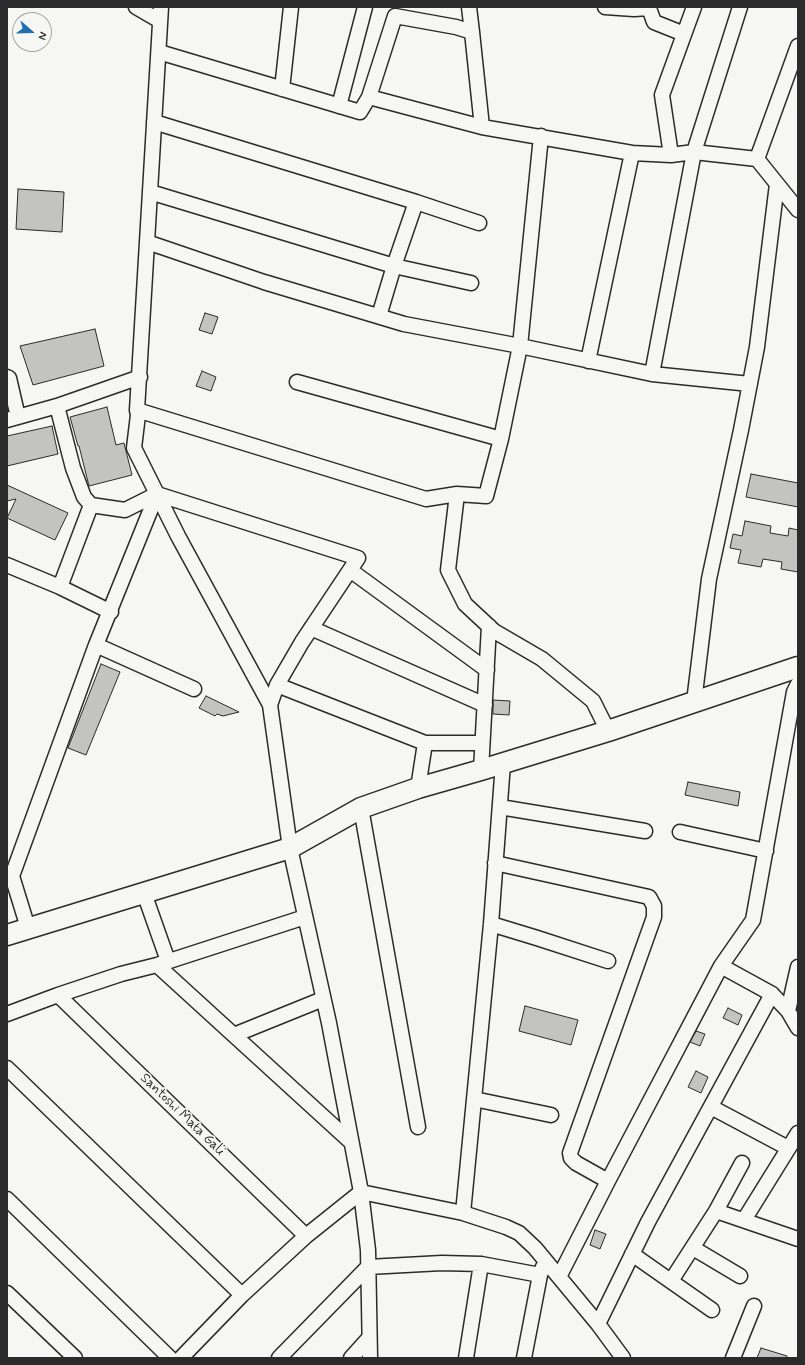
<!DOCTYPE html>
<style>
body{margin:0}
#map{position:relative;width:805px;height:1365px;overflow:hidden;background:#f6f6f2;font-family:Mynerve,sans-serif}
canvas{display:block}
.frame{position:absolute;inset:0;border:8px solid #2b2b2b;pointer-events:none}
.north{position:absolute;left:12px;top:12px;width:40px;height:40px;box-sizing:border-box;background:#f6f6f2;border:1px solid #a5a5a2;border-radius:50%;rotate:110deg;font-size:11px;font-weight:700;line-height:16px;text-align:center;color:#2b2b2b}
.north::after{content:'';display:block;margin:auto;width:14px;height:18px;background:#1f6fb2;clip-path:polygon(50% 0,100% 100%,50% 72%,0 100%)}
</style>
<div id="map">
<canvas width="805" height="1365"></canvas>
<div class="frame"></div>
<div class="north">N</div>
</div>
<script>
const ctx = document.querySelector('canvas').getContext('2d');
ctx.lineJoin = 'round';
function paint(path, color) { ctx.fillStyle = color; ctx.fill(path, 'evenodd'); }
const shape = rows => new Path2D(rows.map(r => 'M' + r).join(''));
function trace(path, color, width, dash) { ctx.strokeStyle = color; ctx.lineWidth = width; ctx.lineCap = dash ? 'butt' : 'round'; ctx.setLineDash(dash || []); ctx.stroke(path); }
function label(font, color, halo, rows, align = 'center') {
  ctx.font = font + ' Mynerve,sans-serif'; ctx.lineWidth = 3.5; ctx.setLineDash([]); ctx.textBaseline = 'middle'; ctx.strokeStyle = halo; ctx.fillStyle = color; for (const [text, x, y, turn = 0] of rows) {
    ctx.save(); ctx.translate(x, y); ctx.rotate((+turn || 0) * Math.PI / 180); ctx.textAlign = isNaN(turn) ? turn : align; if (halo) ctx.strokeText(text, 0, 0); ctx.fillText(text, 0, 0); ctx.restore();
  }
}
const building = shape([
 [18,189,64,192,62,232,16,229,18,189],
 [205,313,218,317,212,334,199,330,205,313],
 [95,329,104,366,33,385,20,346,95,329],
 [202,371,216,377,211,391,196,386,202,371],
 [107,407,116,445,124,443,132,475,89,486,79,446,78,446,70,417,107,407],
 [52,426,58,454,7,466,7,436,52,426],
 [751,474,798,483,798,507,746,497,751,474],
 [7,485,68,513,55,540,7,518,16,499,7,501,7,485],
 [745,521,771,526,770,533,788,536,789,528,798,530,798,572,781,569,782,562,763,559,761,567,738,563,741,550,730,548,733,534,742,536,745,521],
 [101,664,120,672,86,755,68,748,101,664],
 [206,696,239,712,223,716,217,714,215,716,199,708,206,696],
 [493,700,510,701,509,715,493,714,493,700],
 [688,782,740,792,738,806,685,795,688,782],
 [525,1006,578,1020,571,1045,519,1031,525,1006],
 [728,1008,742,1015,738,1025,723,1018,728,1008],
 [696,1031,705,1034,700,1046,690,1042,696,1031],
 [696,1071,708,1077,701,1093,688,1087,696,1071],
 [595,1230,606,1234,600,1249,590,1245,595,1230],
 [761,1348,787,1356,787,1358,757,1358,761,1348]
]);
paint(building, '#c3c3c0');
trace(building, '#2b2b2b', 1);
const street = shape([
 [136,7,160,21],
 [161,7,137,410,138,415,134,448,178,536,270,705,290,848,329,1023,361,1192,368,1250,370,1358],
 [469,7,472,32],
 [605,7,634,9,649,8,654,22,684,34],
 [798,46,757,159,798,210],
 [159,52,360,112,369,97],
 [282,89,291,7],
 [339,106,365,7],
 [154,122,416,202,479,223],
 [482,127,472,32,456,27,395,16,369,97,482,127,632,153,671,155,694,152,757,159],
 [671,155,662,95,694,7],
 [150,192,394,266,471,283],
 [147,242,264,282,404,324,520,346,652,374,750,384],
 [379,316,394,266,416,202],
 [588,361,632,153],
 [652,374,694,152,740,7],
 [7,377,9,378,18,417],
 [297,382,501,439,520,346,541,136],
 [57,406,73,468,84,497,91,505],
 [137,410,426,499,457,494,486,496,501,439],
 [7,420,57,406,140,377],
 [457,494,448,570,465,604,494,631,542,659,593,701,608,731],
 [7,565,60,587,111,612],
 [350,570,487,670],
 [60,587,91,505,125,510,157,494,358,558,302,642,277,685,270,705],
 [311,628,485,705],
 [96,645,194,689],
 [798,684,794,692,753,920,721,966,772,994,788,1011,798,1028],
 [277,685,425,743,482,743],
 [694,702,709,579,741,430,757,347,777,184],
 [481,770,489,626],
 [418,788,425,743],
 [500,807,645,831],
 [361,808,418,1127],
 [680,832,766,851],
 [495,863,649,897,654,906,654,917,570,1153,571,1158,576,1163,608,1181],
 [144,893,168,961],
 [491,924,537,938,608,961],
 [28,928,12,876,96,645,157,494],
 [157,965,351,1142],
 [58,995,306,1236],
 [788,1011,798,967],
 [7,1014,58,995,121,974,157,965,305,917],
 [234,1035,323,999],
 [7,1068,242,1295],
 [474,1099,551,1115],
 [711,1107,788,1148],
 [7,1199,170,1358],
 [716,1211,798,1239],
 [463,1213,506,1227,519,1233,535,1248,598,1324,623,1358],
 [744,1220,798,1133],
 [693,1248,740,1276],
 [632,1254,712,1310],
 [559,1277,608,1181,721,966],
 [671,1281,716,1211,742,1163],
 [7,1293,75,1358],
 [598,1324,648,1222,772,994],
 [181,1358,242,1295,306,1236,361,1192,463,1213,491,924,503,763],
 [279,1358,368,1267,442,1263,481,1264,540,1275],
 [351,1358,369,1338],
 [466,1358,481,1264],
 [524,1358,540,1275,543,1267],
 [733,1358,754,1306]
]);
const secondary = shape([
 [7,935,290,848,361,808,418,788,481,770,608,731,798,667]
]);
trace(street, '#2b2b2b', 17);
trace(secondary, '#2b2b2b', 23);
trace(street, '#f6f6f2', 14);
trace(secondary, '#f6f6f2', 20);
label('14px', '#2b2b2b', '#f6f6f2', [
 ["Santoshi Mata Gali",182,1115,44]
]);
</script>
